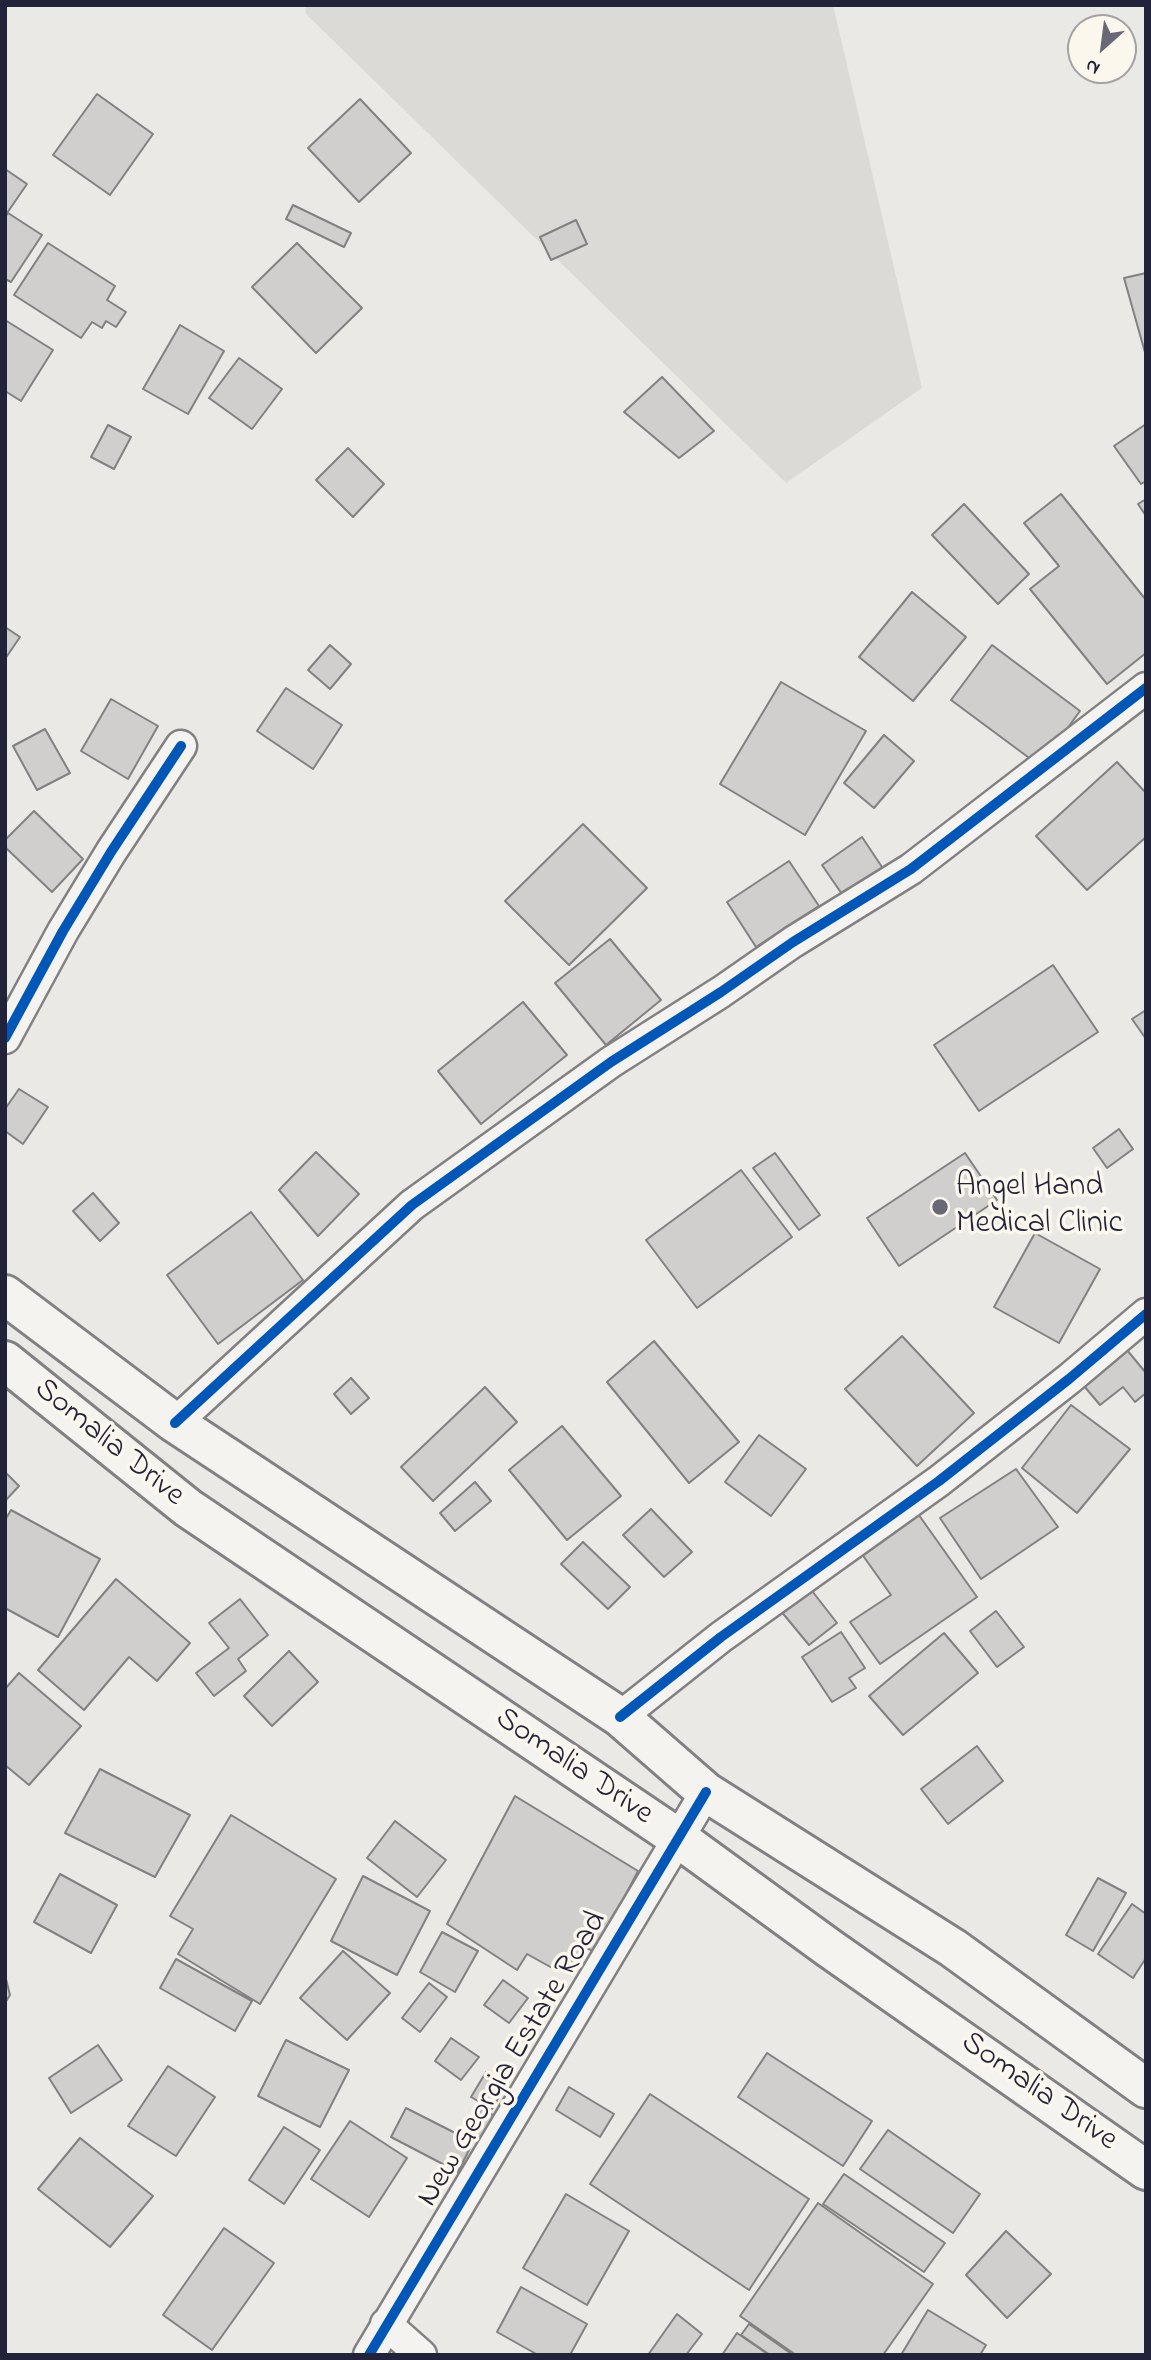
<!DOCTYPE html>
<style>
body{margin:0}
#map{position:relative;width:1151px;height:2360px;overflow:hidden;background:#ebe9e5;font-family:"Indie Flower",sans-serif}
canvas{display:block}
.frame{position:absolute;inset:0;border:7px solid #22223b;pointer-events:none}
.north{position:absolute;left:1067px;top:14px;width:70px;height:70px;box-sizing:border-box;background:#fbf7ec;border:2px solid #a4a2a5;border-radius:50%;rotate:208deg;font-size:19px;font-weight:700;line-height:28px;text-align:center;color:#22223b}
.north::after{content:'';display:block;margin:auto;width:24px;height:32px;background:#686876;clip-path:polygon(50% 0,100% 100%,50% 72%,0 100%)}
</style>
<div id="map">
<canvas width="1151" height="2360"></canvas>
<div class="frame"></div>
<div class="north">N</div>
</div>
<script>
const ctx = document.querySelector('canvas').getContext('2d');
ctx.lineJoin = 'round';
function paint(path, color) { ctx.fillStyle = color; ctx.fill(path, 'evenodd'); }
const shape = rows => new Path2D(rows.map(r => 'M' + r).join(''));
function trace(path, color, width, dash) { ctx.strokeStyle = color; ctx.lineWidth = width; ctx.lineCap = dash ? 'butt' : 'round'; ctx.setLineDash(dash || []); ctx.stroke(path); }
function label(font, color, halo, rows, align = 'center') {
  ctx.font = font + ' "Indie Flower",sans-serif'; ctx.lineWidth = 7; ctx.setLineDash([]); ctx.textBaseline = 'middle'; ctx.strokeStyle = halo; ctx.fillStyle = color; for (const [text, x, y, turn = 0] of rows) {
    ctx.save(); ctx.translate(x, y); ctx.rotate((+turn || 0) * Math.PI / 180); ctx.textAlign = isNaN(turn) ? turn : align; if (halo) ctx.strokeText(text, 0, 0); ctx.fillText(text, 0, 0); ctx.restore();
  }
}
paint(shape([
 [305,5,833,5,922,388,786,483,306,14]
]), '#dcdad6');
const building = shape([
 [97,94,153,134,110,195,53,155,97,94],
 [360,99,411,153,359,202,308,148,360,99],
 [5,169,27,184,5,216,5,169],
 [293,205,351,233,344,247,286,219,293,205],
 [8,213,42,235,11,282,5,279,5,217,8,213],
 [576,220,587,244,551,260,540,237,576,220],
 [48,243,115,286,107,300,126,312,116,327,106,321,102,328,92,322,81,338,14,295,48,243],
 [297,243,362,308,316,353,252,287,297,243],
 [1146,273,1146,356,1124,278,1146,273],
 [5,320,53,350,21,401,5,391,5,320],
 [180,325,224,351,188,414,143,389,180,325],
 [239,358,282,389,252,429,209,398,239,358],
 [662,377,714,431,679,458,624,412,662,377],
 [1146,424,1146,481,1141,484,1114,446,1146,424],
 [108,425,131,437,114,469,91,457,108,425],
 [348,448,384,484,353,517,316,480,348,448],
 [1061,494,1146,600,1146,653,1107,684,1030,589,1059,566,1024,523,1061,494],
 [1146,499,1146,516,1138,504,1146,499],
 [964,504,1029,574,998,604,932,535,964,504],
 [912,592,966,637,913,701,859,657,912,592],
 [5,627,20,637,5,659,5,627],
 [330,645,351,664,330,689,308,670,330,645],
 [992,645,1080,711,1040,766,951,700,992,645],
 [781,682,866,731,805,835,720,784,781,682],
 [286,688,342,725,313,769,257,731,286,688],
 [111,699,158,726,128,779,81,751,111,699],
 [45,729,70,773,37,790,13,746,45,729],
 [884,735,914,761,874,808,844,783,884,735],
 [1117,762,1146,793,1146,837,1087,890,1036,836,1117,762],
 [34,811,83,859,52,892,5,847,5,840,34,811],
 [583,824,647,888,569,965,505,901,583,824],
 [862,837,886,873,846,900,822,865,862,837],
 [789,861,819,906,756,947,727,902,789,861],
 [610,939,661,1000,606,1045,555,983,610,939],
 [1053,965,1098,1032,979,1111,934,1045,1053,965],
 [523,1002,567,1055,481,1124,438,1071,523,1002],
 [1146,1010,1146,1039,1132,1019,1146,1010],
 [19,1089,48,1107,23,1144,5,1131,5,1109,19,1089],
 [1119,1129,1133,1149,1107,1168,1093,1148,1119,1129],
 [316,1152,359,1194,318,1236,279,1190,316,1152],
 [775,1153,820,1215,799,1230,753,1168,775,1153],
 [965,1153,997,1200,899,1266,867,1218,965,1153],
 [741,1170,792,1237,697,1308,646,1240,741,1170],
 [93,1193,119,1223,100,1241,73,1211,93,1193],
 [251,1212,303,1280,218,1344,167,1275,251,1212],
 [1035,1233,1100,1269,1059,1343,994,1307,1035,1233],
 [902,1336,974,1413,917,1466,845,1389,902,1336],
 [654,1341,739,1442,689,1483,607,1382,654,1341],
 [1127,1350,1146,1373,1146,1393,1135,1402,1123,1387,1100,1405,1084,1386,1127,1350],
 [351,1378,369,1398,351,1414,334,1394,351,1378],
 [485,1387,517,1422,433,1501,401,1467,485,1387],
 [1071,1405,1130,1449,1077,1513,1022,1468,1071,1405],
 [562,1426,621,1496,567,1540,509,1470,562,1426],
 [759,1435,806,1469,771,1516,725,1482,759,1435],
 [1016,1469,1058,1527,981,1579,940,1518,1016,1469],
 [5,1472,19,1486,5,1501,5,1472],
 [475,1482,491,1501,455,1531,440,1513,475,1482],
 [651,1509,692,1552,664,1577,623,1535,651,1509],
 [11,1510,100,1559,58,1637,5,1608,5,1520,11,1510],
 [916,1511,977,1597,880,1664,850,1622,891,1595,859,1550,916,1511],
 [583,1542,630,1587,608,1609,561,1564,583,1542],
 [116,1579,190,1643,157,1681,129,1657,84,1710,38,1670,116,1579],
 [809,1587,837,1623,809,1645,780,1610,809,1587],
 [240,1599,268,1635,238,1659,246,1671,214,1696,196,1673,229,1648,209,1623,240,1599],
 [996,1611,1024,1647,997,1667,970,1631,996,1611],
 [841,1632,865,1668,849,1678,856,1688,832,1702,802,1657,841,1632],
 [944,1633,978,1673,903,1735,869,1696,944,1633],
 [289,1651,318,1682,272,1726,244,1696,289,1651],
 [19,1673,81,1726,29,1785,5,1765,5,1689,19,1673],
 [977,1746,1003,1781,948,1824,921,1789,977,1746],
 [100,1769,190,1815,155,1877,65,1833,100,1769],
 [515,1796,638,1871,596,1952,586,1948,578,1963,560,1956,554,1969,527,1954,517,1970,447,1924,515,1796],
 [231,1815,336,1879,260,2004,178,1954,193,1929,170,1916,231,1815],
 [395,1821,446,1860,417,1897,367,1858,395,1821],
 [60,1874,117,1905,91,1953,34,1922,60,1874],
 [363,1876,430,1911,397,1975,331,1941,363,1876],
 [1098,1878,1126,1893,1093,1951,1066,1935,1098,1878],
 [1132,1904,1146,1914,1146,1958,1133,1978,1098,1954,1132,1904],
 [442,1932,478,1951,455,1992,420,1972,442,1932],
 [343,1951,390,1993,347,2040,300,1998,343,1951],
 [176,1959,252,2001,235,2031,160,1988,176,1959],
 [5,1975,10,1995,5,2003,5,1975],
 [503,1980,528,1998,509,2023,484,2005,503,1980],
 [429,1983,447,1997,420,2032,402,2018,429,1983],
 [451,2038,479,2057,461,2080,435,2061,451,2038],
 [286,2040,349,2070,320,2127,258,2096,286,2040],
 [98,2045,122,2080,71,2113,49,2078,98,2045],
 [767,2053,872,2121,843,2166,738,2097,767,2053],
 [168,2066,215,2097,176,2156,128,2126,168,2066],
 [486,2072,507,2083,492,2109,471,2097,486,2072],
 [569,2087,614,2114,600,2137,556,2110,569,2087],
 [650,2094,809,2199,749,2290,590,2184,650,2094],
 [406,2108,473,2142,458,2172,391,2137,406,2108],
 [481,2109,501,2119,489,2142,470,2132,481,2109],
 [350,2121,407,2158,369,2217,311,2179,350,2121],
 [284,2127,320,2150,284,2204,249,2180,284,2127],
 [888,2130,980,2194,953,2233,860,2169,888,2130],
 [80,2138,153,2196,110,2247,38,2189,80,2138],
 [844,2174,945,2243,924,2272,823,2204,844,2174],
 [566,2194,629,2231,587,2305,523,2268,566,2194],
 [818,2203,933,2284,883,2355,796,2355,740,2316,818,2203],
 [224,2228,274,2263,212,2350,163,2315,224,2228],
 [1006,2231,1051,2274,1007,2318,966,2275,1006,2231],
 [521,2287,587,2324,570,2355,538,2355,497,2332,521,2287],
 [928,2310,986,2345,980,2355,901,2355,928,2310],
 [677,2314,702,2334,686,2355,648,2355,677,2314],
 [749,2324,793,2355,770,2355,741,2335,749,2324],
 [737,2333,769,2355,722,2355,737,2333]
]);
paint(building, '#d1cfcd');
trace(building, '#818083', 2);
const street = shape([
 [5,1038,63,931,111,852,181,746],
 [175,1423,412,1205,611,1062,721,992,793,942,911,869,1146,688],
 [620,1717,721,1637,939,1481,1069,1379,1146,1314],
 [386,2324,421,2355],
 [369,2355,706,1792]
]);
const primary = shape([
 [5,1295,175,1423,620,1717,706,1792,953,1948,1146,2088],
 [5,1361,188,1508,678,1838,829,1948,1146,2170]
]);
trace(street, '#818083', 35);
trace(primary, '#818083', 44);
trace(street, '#f4f3ef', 30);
trace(primary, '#f4f3ef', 38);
trace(shape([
 [5,1038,63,931,111,852,181,746],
 [175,1423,412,1205,611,1062,721,992,793,942,911,869,1146,688],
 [620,1717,721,1637,939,1481,1069,1379,1146,1314],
 [369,2355,706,1792]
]), '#0057b8', 10);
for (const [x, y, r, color] of [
 [940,1207,9,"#686876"]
]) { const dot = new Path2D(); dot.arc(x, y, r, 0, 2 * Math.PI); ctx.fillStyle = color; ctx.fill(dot); trace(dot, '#fbf7ec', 2.5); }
label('32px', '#22223b', '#fbf7ec', [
 ["Angel Hand",956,1189],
 ["Medical Clinic",956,1226]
], 'left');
label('32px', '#22223b', '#fbf7ec', [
 ["Somalia Drive",108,1444,39],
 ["Somalia Drive",573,1768,34],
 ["New Georgia Estate Road",514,2060,-59],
 ["Somalia Drive",1038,2093,35]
]);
</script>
